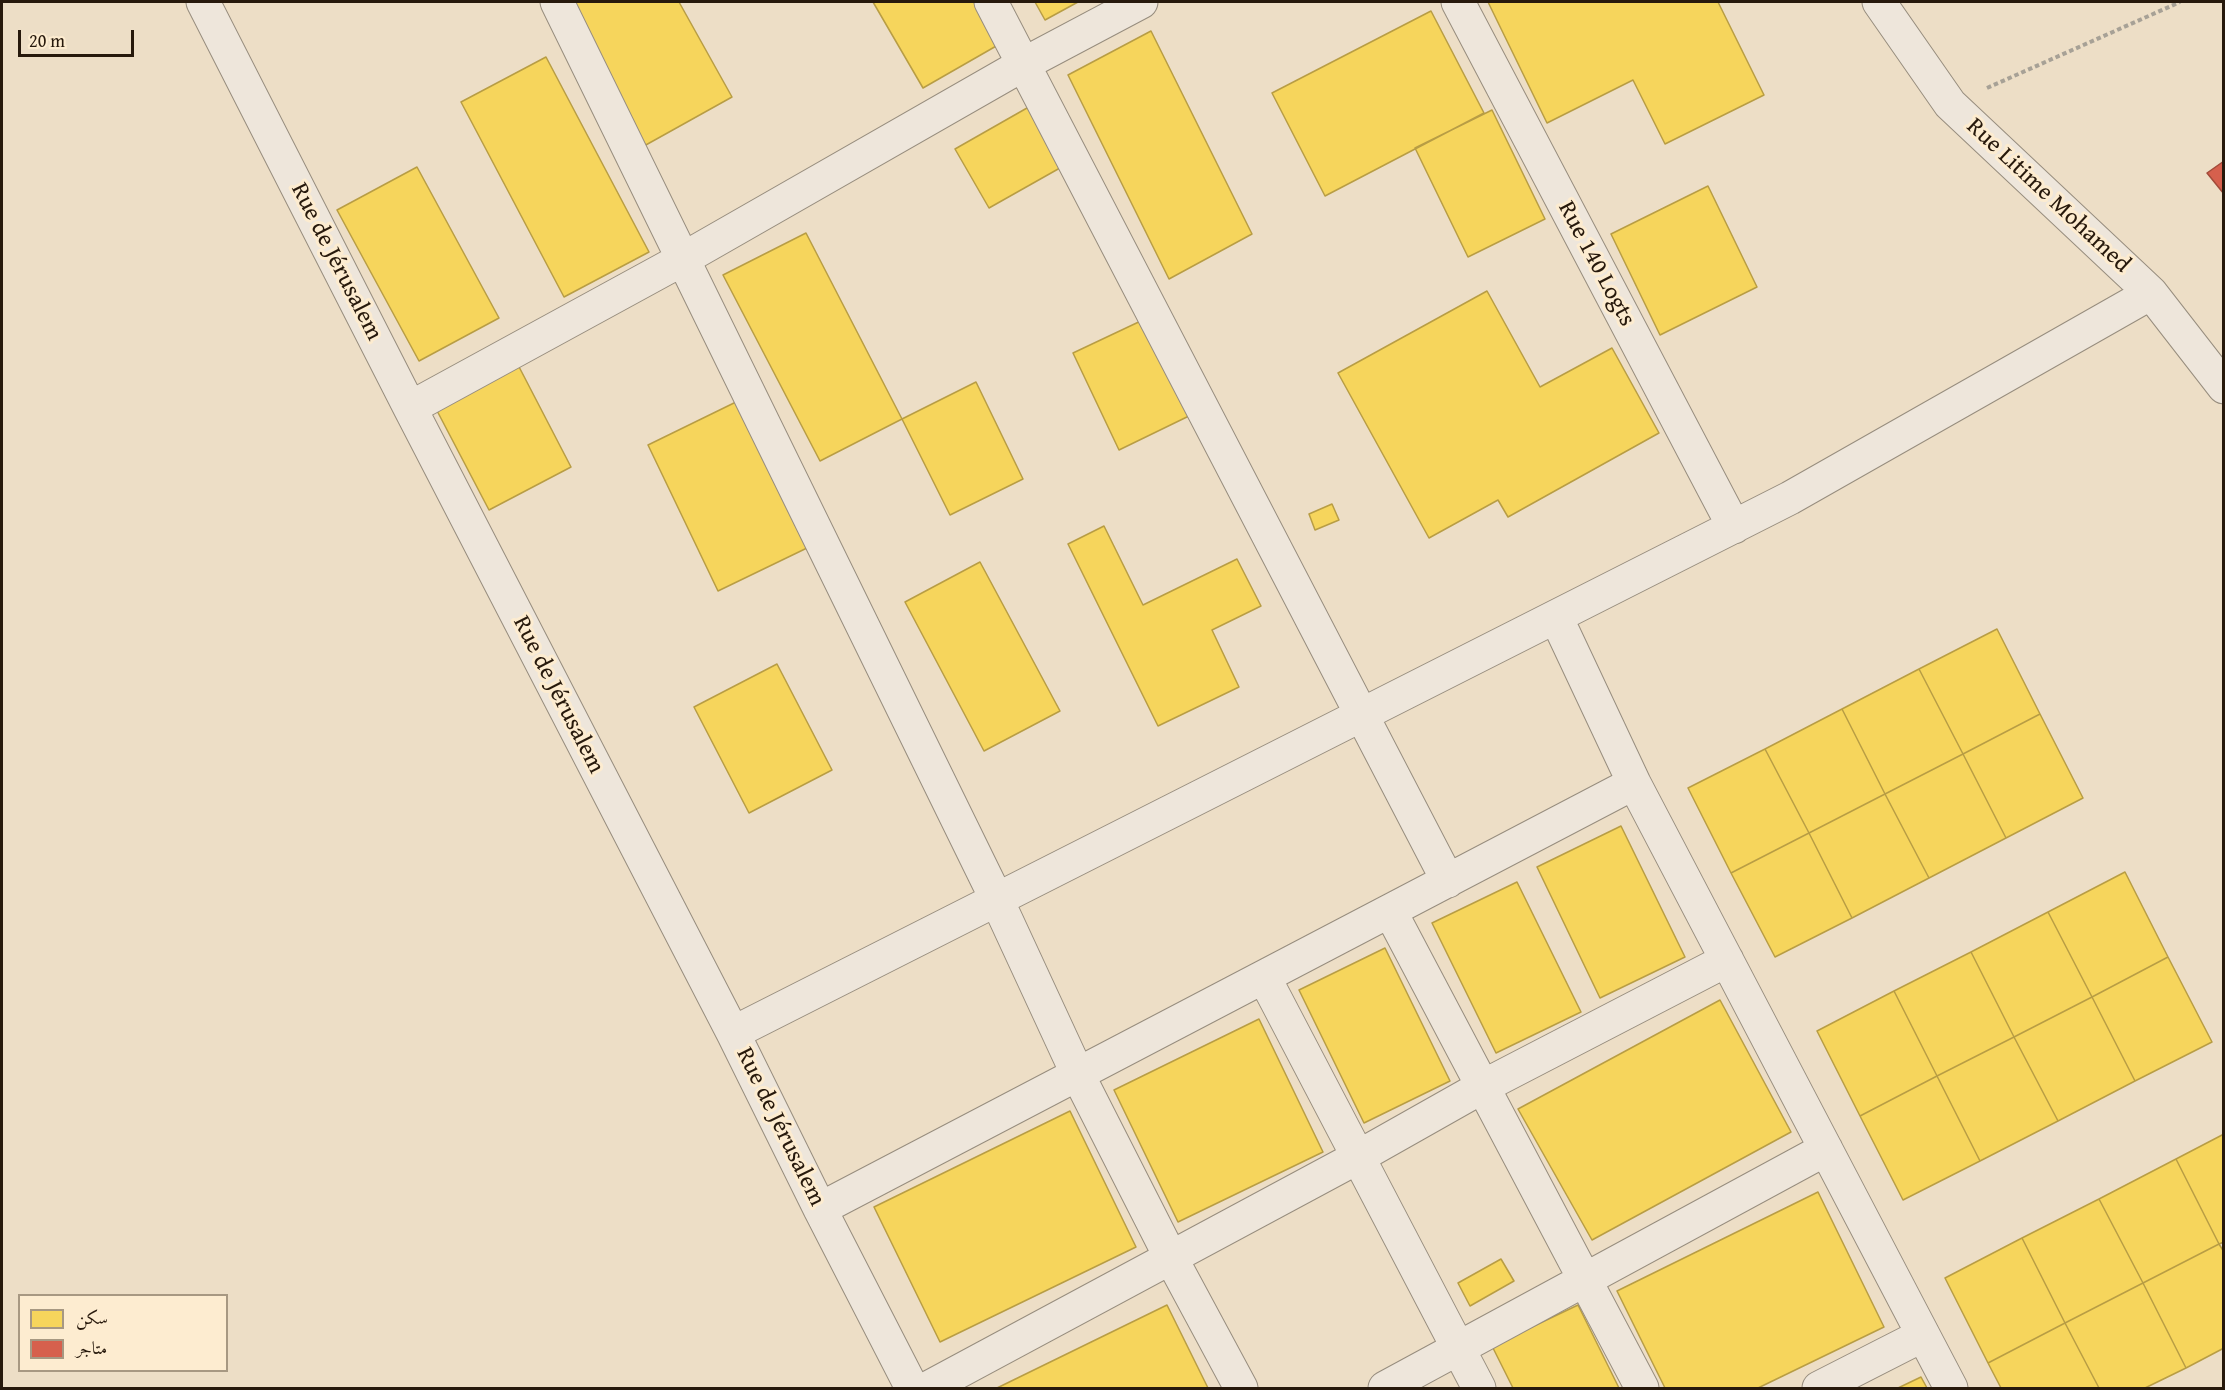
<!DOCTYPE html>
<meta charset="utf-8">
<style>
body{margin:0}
#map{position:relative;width:2225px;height:1390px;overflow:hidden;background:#eddec6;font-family:"Gentium Book Plus",Amiri,serif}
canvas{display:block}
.frame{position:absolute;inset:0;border:3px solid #27190c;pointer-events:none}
.legend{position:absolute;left:18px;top:1294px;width:210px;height:78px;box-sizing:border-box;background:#fdecd0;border:2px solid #a79882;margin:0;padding:8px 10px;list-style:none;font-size:18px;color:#27190c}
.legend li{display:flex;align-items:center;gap:12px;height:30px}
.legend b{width:30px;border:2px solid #a79882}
.scale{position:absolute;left:18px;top:30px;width:116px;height:27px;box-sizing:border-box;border:3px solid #27190c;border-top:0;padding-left:8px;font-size:18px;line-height:21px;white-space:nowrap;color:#27190c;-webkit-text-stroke:4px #fdecd0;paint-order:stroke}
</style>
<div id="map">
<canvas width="2225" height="1390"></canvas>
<div class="frame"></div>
<ul class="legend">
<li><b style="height:16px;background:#f6d55c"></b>سكن</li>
<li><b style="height:16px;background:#d6604d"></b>متاجر</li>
</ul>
<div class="scale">20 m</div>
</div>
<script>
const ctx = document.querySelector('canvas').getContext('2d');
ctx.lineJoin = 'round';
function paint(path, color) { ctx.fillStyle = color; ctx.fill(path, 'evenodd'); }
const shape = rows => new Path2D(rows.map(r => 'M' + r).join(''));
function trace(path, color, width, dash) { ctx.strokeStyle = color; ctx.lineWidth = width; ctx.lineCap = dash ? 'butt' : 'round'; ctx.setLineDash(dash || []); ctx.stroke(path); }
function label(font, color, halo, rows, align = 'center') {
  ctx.font = font + ' "Gentium Book Plus",serif'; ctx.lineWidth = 6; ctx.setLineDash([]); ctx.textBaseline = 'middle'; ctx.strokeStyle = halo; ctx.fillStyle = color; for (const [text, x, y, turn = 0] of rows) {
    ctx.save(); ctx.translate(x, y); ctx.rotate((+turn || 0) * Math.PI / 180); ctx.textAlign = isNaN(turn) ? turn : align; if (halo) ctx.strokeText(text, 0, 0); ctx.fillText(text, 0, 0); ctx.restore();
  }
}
const homes = shape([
 [576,2,679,2,732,97,644,146,567,7,576,2],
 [873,2,974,2,998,45,923,88,873,2],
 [1035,2,1078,2,1045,20,1035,2],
 [1488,2,1718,2,1764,95,1665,144,1633,80,1547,123,1488,2],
 [1431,11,1484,113,1325,196,1272,93,1431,11],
 [1151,31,1252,234,1169,279,1068,75,1151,31],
 [546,57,649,252,564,297,461,102,546,57],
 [1034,104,1067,164,989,208,955,149,1034,104],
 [1492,110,1545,219,1468,257,1415,148,1492,110],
 [417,167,499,318,419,361,337,210,417,167],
 [1708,186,1757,287,1660,335,1611,234,1708,186],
 [806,233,902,419,820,461,723,275,806,233],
 [1487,291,1540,387,1612,348,1659,433,1508,517,1498,500,1429,538,1338,373,1487,291],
 [1145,319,1191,415,1119,450,1073,353,1145,319],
 [516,361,571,467,489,510,434,405,516,361],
 [976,382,1023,479,950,515,902,419,976,382],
 [736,402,807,548,718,591,648,445,736,402],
 [1332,504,1339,520,1315,530,1309,514,1332,504],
 [1104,526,1143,605,1237,559,1261,606,1212,630,1239,687,1158,726,1068,544,1104,526],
 [980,562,1060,711,984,751,905,602,980,562],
 [1997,629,2040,714,1963,754,1919,669,1997,629],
 [777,664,832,770,749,813,694,707,777,664],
 [1919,669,1963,754,1885,794,1842,709,1919,669],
 [1842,709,1885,794,1809,833,1765,749,1842,709],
 [2040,714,2083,798,2006,838,1963,754,2040,714],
 [1765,749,1809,833,1731,873,1688,788,1765,749],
 [1963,754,2006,838,1929,878,1885,794,1963,754],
 [1885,794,1929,878,1852,918,1809,833,1885,794],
 [1621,826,1685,957,1600,998,1537,867,1621,826],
 [1809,833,1852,918,1775,957,1731,873,1809,833],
 [2125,872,2168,957,2092,997,2048,912,2125,872],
 [1517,882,1581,1012,1496,1053,1432,923,1517,882],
 [2048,912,2092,997,2014,1037,1971,952,2048,912],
 [1385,948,1450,1081,1364,1123,1299,990,1385,948],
 [1971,952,2014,1037,1937,1076,1894,991,1971,952],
 [2168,957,2212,1042,2135,1081,2092,997,2168,957],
 [1894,991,1937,1076,1860,1116,1817,1031,1894,991],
 [2092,997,2135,1081,2058,1121,2014,1037,2092,997],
 [1720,1000,1791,1132,1592,1240,1518,1109,1720,1000],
 [1259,1019,1323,1152,1178,1222,1114,1090,1259,1019],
 [2014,1037,2058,1121,1980,1161,1937,1076,2014,1037],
 [1937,1076,1980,1161,1903,1200,1860,1116,1937,1076],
 [1070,1111,1136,1247,940,1342,874,1207,1070,1111],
 [2224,1134,2224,1242,2219,1244,2176,1159,2224,1134],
 [2176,1159,2219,1244,2143,1283,2099,1199,2176,1159],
 [1818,1192,1884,1327,1758,1388,1665,1388,1617,1291,1818,1192],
 [2099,1199,2143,1283,2065,1323,2022,1238,2099,1199],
 [2022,1238,2065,1323,1988,1363,1945,1278,2022,1238],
 [2219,1244,2224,1252,2224,1348,2186,1368,2143,1283,2219,1244],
 [1501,1259,1514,1281,1470,1306,1458,1283,1501,1259],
 [2143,1283,2186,1368,2145,1388,2099,1388,2065,1323,2143,1283],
 [1167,1305,1208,1388,997,1388,1167,1305],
 [1578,1305,1619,1388,1513,1388,1492,1346,1578,1305],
 [2065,1323,2099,1388,2001,1388,1988,1363,2065,1323],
 [1921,1377,1927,1388,1898,1388,1921,1377]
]);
paint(homes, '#f6d55c');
trace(homes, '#b89d44', 1.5);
const shops = shape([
 [2224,161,2224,194,2207,173,2224,161]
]);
paint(shops, '#d6604d');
trace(shops, '#a24b3a', 1.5);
const minor = shape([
 [203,2,410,408,733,1033,820,1209,912,1388],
 [557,2,997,900,1078,1075,1171,1258,1241,1388],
 [991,2,1448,881],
 [1458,2,1734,527],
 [1879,2,1950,104,2151,293,2224,387],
 [410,408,683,259,1024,64,1141,2],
 [1556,617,1634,783],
 [1390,911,1642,1388],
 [1264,977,1479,1388],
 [733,1033,1790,498,2151,293],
 [820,1209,1634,783,1951,1388],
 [928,1388,1358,1157,1482,1087,1727,960],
 [1385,1388,1826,1149],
 [1819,1388,1923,1335]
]);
trace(minor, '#978d7e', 35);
trace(shape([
 [1987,88,2180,2]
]), '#a7a196', 4, [4.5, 3]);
trace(minor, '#eee6db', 33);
label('24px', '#27190c', '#fdecd0', [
 ["Rue Litime Mohamed",2048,196,43],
 ["Rue de Jérusalem",336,262,63],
 ["Rue 140 Logts",1596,264,62],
 ["Rue de Jérusalem",558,695,63],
 ["Rue de Jérusalem",780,1127,64]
]);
</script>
